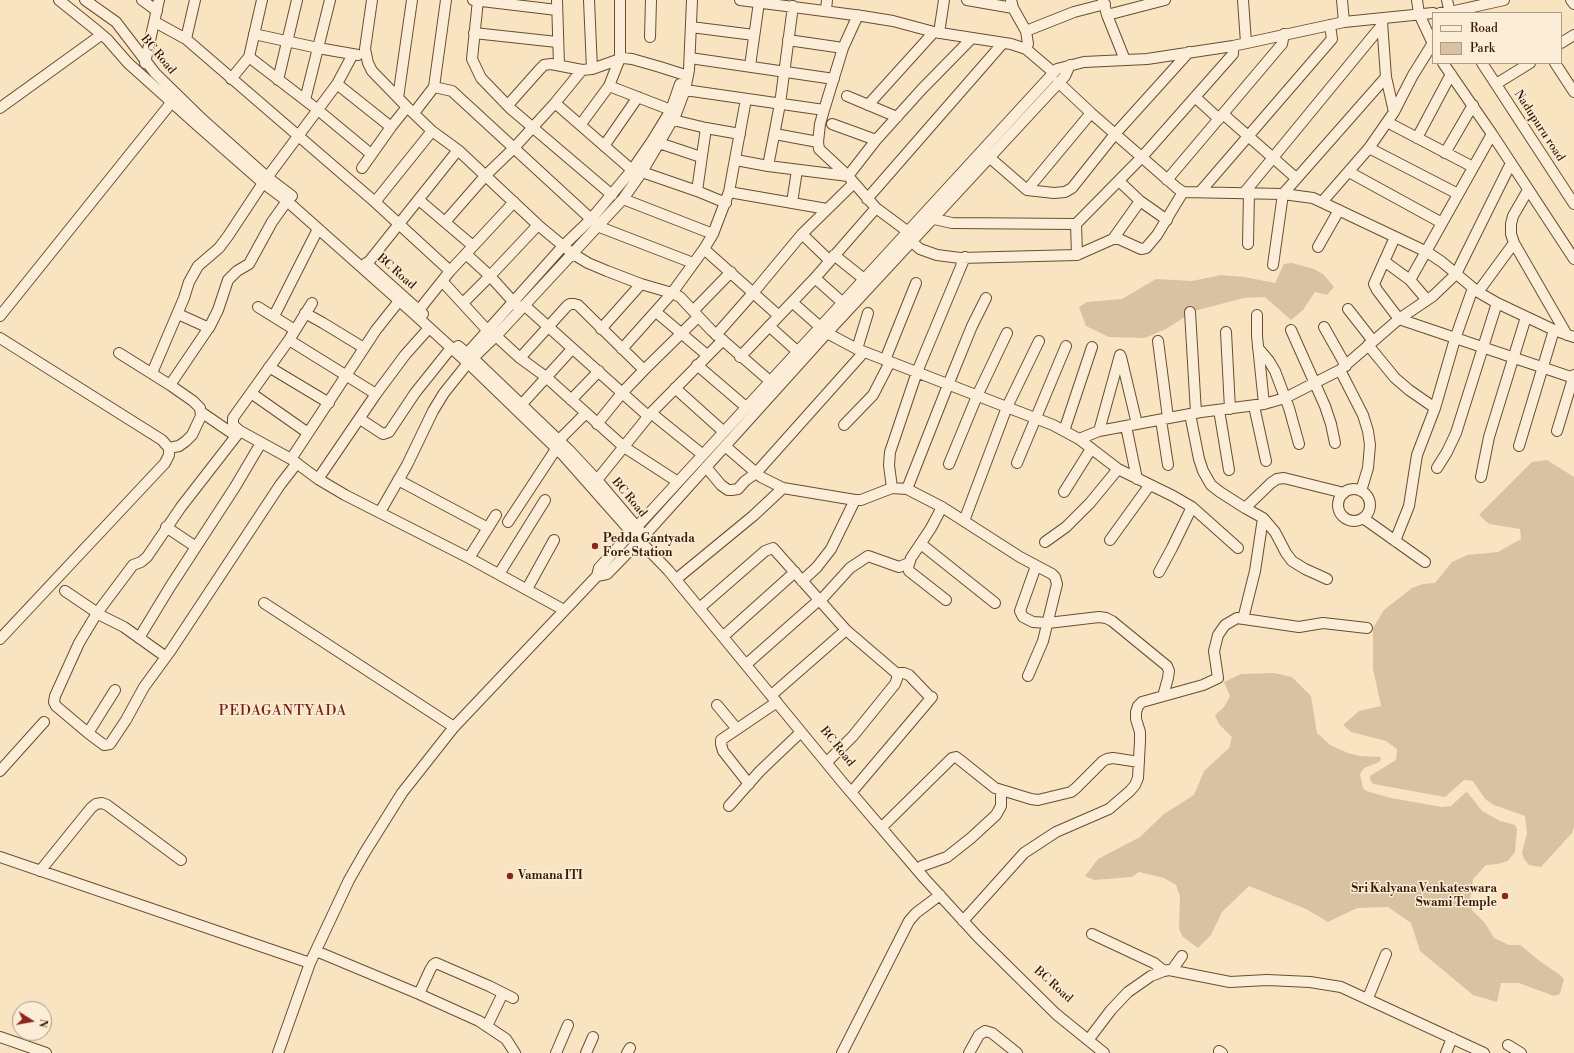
<!DOCTYPE html>
<style>
body{margin:0}
#map{position:relative;width:1574px;height:1053px;overflow:hidden;background:#f9e4c1;font-family:"Libre Bodoni",serif}
canvas{display:block}
.legend{position:absolute;left:1432px;top:12px;width:130px;height:52px;box-sizing:border-box;background:#fbedd7;border:1px solid #ae9983;margin:0;padding:5px 7px;list-style:none;font-size:12px;color:#3a1b04}
.legend li{display:flex;align-items:center;gap:8px;height:20px}
.legend b{width:20px;border:1px solid #ae9983}
.north{position:absolute;left:12px;top:1001px;width:40px;height:40px;box-sizing:border-box;background:#fbedd7;border:1px solid #ae9983;border-radius:50%;rotate:101deg;font-size:11px;font-weight:700;line-height:16px;text-align:center;color:#3a1b04}
.north::after{content:'';display:block;margin:auto;width:14px;height:18px;background:#8f2418;clip-path:polygon(50% 0,100% 100%,50% 72%,0 100%)}
</style>
<div id="map">
<canvas width="1574" height="1053"></canvas>
<ul class="legend">
<li><b style="height:5px;background:#fbedd7"></b>Road</li>
<li><b style="height:11px;background:#d9c2a1"></b>Park</li>
</ul>
<div class="north">N</div>
</div>
<script>
const ctx = document.querySelector('canvas').getContext('2d');
ctx.lineJoin = 'round';
function paint(path, color) { ctx.fillStyle = color; ctx.fill(path, 'evenodd'); }
const shape = rows => new Path2D(rows.map(r => 'M' + r).join(''));
function trace(path, color, width, dash) { ctx.strokeStyle = color; ctx.lineWidth = width; ctx.lineCap = dash ? 'butt' : 'round'; ctx.setLineDash(dash || []); ctx.stroke(path); }
function label(font, color, halo, rows, align = 'center') {
  ctx.font = font + ' "Libre Bodoni",serif'; ctx.lineWidth = 3; ctx.setLineDash([]); ctx.textBaseline = 'middle'; ctx.strokeStyle = halo; ctx.fillStyle = color; for (const [text, x, y, turn = 0] of rows) {
    ctx.save(); ctx.translate(x, y); ctx.rotate((+turn || 0) * Math.PI / 180); ctx.textAlign = isNaN(turn) ? turn : align; if (halo) ctx.strokeText(text, 0, 0); ctx.fillText(text, 0, 0); ctx.restore();
  }
}
paint(shape([
 [1292,263,1314,269,1323,274,1334,287,1327,295,1315,292,1303,310,1291,320,1265,297,1244,298,1194,311,1166,329,1145,338,1109,337,1086,326,1079,307,1087,302,1122,299,1156,279,1192,281,1221,275,1244,277,1275,283,1284,264],
 [1547,460,1574,477,1574,827,1572,833,1541,867,1529,865,1524,859,1522,853,1527,833,1525,816,1494,805,1485,799,1473,781,1464,780,1445,797,1373,784,1370,780,1370,776,1396,760,1397,749,1386,741,1351,732,1343,725,1359,711,1381,706,1373,669,1373,628,1384,610,1412,588,1423,584,1435,583,1452,562,1467,555,1498,552,1521,539,1520,529,1489,524,1479,515,1532,462],
 [1274,673,1292,677,1311,696,1317,733,1330,745,1348,753,1360,756,1381,757,1380,761,1377,763,1364,768,1360,774,1363,788,1366,791,1391,798,1442,807,1451,806,1466,792,1468,793,1482,811,1500,821,1515,825,1517,829,1515,852,1508,861,1498,864,1486,865,1473,879,1470,901,1472,910,1485,923,1494,938,1509,945,1520,945,1541,962,1560,975,1564,979,1560,994,1554,996,1519,983,1501,983,1497,1002,1473,995,1420,951,1411,923,1388,907,1357,908,1328,922,1306,909,1249,886,1222,912,1211,935,1198,948,1182,936,1179,928,1180,896,1176,885,1164,878,1139,872,1132,877,1094,880,1085,876,1098,859,1140,837,1164,814,1194,795,1204,771,1229,748,1232,737,1219,724,1215,715,1224,707,1230,696,1224,682,1241,674]
]), '#d9c2a1');
const minor = shape([
 [59,0,95,29,107,39,128,63,197,125,263,183,287,201,413,313,468,363,563,455,632,533,668,570,843,783,925,879,978,937,1056,1014,1104,1053],
 [85,0,116,22,155,73,202,119,267,177,292,196],
 [142,0,157,11],
 [372,0,365,49,368,63,372,71,407,107,432,131,458,150,538,225,573,254,588,263,607,271,641,284,672,293,680,297,711,330,771,382,774,387],
 [473,0,557,10],
 [478,0,472,59,481,78,511,109,612,195],
 [557,0,559,65],
 [589,0,592,69],
 [740,0,862,16,893,21,934,32,1011,44,1026,49,1053,72],
 [967,0,1013,8],
 [1011,0,1013,8,1026,31,1028,44,1026,49],
 [1103,0,1107,15,1125,60],
 [1243,0,1246,43],
 [1342,0,1344,22],
 [1417,0,1419,14,1433,44],
 [1447,0,1450,13],
 [1571,0,1574,4],
 [826,10,827,0],
 [1440,13,1450,12,1504,0],
 [858,15,843,48,824,110,820,124,818,142,819,149,848,176,876,208,907,231],
 [1107,15,1165,0],
 [155,22,186,39,375,202,450,271],
 [1382,22,1386,77,1394,112],
 [691,27,754,35],
 [1026,31,1074,12,1105,4],
 [474,33,557,42],
 [939,33,944,0],
 [254,34,318,48,358,55],
 [650,37,651,0],
 [186,39,195,0],
 [788,40,843,48],
 [1561,43,1574,35],
 [249,57,318,110,371,154],
 [690,58,834,79],
 [145,63,159,0],
 [1443,63,1492,134,1574,259],
 [1482,63,1574,204],
 [1555,63,1574,92],
 [750,66,759,2],
 [231,79,249,57,262,0],
 [278,80,297,0],
 [1058,82,1091,113,1177,188,1183,192,1283,194,1313,198,1427,252,1442,262,1478,292,1497,303,1554,330,1574,337],
 [337,84,391,127],
 [1496,84,1530,63],
 [609,86,671,110],
 [434,87,452,91,591,219],
 [685,90,824,110],
 [847,96,897,117],
 [1195,97,1219,119],
 [398,98,412,0],
 [305,100,330,0],
 [555,103,632,170],
 [508,105,540,69,544,65,551,64,582,70,592,69,623,58,632,59,660,67,682,74],
 [868,105,934,32],
 [0,108,101,35],
 [414,113,434,87,446,0],
 [1223,114,1296,178],
 [673,120,706,128,740,134],
 [1387,122,1473,167],
 [581,124,609,86,620,58,620,0],
 [832,124,876,140],
 [775,134,818,142],
 [1417,138,1451,74],
 [659,143,701,157],
 [604,146,638,97],
 [1369,148,1458,194],
 [1445,153,1473,105],
 [989,157,1027,190,1091,113],
 [736,160,768,166,848,176,876,140,922,89,972,38],
 [768,166,780,104,793,6],
 [362,168,391,127,407,107],
 [642,172,697,191,726,203],
 [1349,172,1442,223],
 [1167,180,1282,44,1284,34],
 [1027,190,1054,193,1065,192,1072,188,1115,134,1189,52],
 [1528,190,1513,216,1511,224,1511,234,1514,243,1567,335],
 [697,191,706,128],
 [729,192,827,209],
 [1200,192,1332,39,1330,25],
 [1244,193,1382,25],
 [623,199,713,234],
 [867,199,1003,43],
 [419,200,473,246],
 [1140,201,1167,220],
 [375,202,432,131],
 [1322,202,1369,148,1394,112,1413,75,1433,43],
 [792,203,797,170],
 [934,219,952,223,1076,224,1142,157,1233,54,1233,46],
 [445,222,486,175,513,149,555,103,582,70],
 [1076,224,1077,255],
 [597,226,693,263],
 [802,234,830,261],
 [1395,237,1374,284,1377,290,1399,319,1574,378],
 [1113,239,1140,201,1119,181],
 [912,242,920,249,937,255,960,258,1077,255,1113,239,1119,239,1141,249,1146,248,1157,235,1183,192],
 [1248,244,1249,193],
 [1318,247,1339,210],
 [704,249,779,316],
 [466,254,490,276,518,307],
 [834,255,864,279],
 [1384,261,1410,280,1427,300],
 [366,263,423,314],
 [367,264,458,150],
 [1273,265,1283,194,1386,77],
 [815,278,843,303],
 [1410,280,1492,134],
 [442,281,488,331],
 [1478,292,1514,243],
 [792,302,827,333,857,349,1053,425,1079,439,1118,469,1173,496,1192,507,1172,548,1159,572],
 [312,303,289,340,233,418,233,425,240,431,291,459,318,479,345,495,469,558,564,610],
 [463,303,490,276,538,225],
 [524,305,648,416],
 [258,307,295,330],
 [1348,309,1373,341],
 [419,310,450,271,514,202],
 [693,311,731,272],
 [656,312,707,355],
 [1190,312,1196,413],
 [305,313,323,323,364,348],
 [178,314,209,328],
 [1257,315,1257,336,1264,404],
 [0,316,171,103],
 [274,316,318,229],
 [769,326,798,352],
 [1324,327,1346,366],
 [601,329,641,284],
 [1291,330,1325,406,1331,424,1335,443],
 [1226,332,1230,409],
 [716,335,753,293,802,234,854,183],
 [496,336,520,358,546,377,624,447,678,482],
 [0,338,162,440,169,448,169,455,165,463,0,639],
 [289,340,376,394],
 [1158,341,1168,418],
 [1368,345,1395,378,1409,390,1435,408],
 [458,346,474,359,569,450,597,480,641,532],
 [1258,348,1269,361,1275,371,1289,408,1299,444],
 [622,349,672,293,704,249,713,234,729,192,746,99],
 [857,349,868,313],
 [119,353,170,385,193,401,200,408,201,416,192,435,186,441,179,446,169,448],
 [740,357,815,278,876,208],
 [1121,357,1137,424],
 [463,358,563,246,591,219,632,170,652,141,671,110,680,84],
 [520,358,567,306,570,304,574,304,578,305,644,370],
 [885,360,916,283],
 [697,365,746,407],
 [269,367,329,403],
 [1340,370,1363,415,1368,431,1370,445,1368,468,1361,491],
 [152,373,184,298,189,282,198,266,219,248,228,236,263,183,337,84,353,54],
 [170,385,210,326,218,310,228,280,237,271,249,264,272,222,287,201],
 [675,388,724,432],
 [251,393,308,433],
 [571,400,599,371],
 [522,404,572,349],
 [1254,406,1266,461],
 [1219,410,1229,470],
 [201,412,236,436],
 [651,413,703,455],
 [1190,414,1199,459,1203,471,1211,485,1220,492,1245,508,1263,518,1275,532,1286,553,1292,561,1305,569,1327,579],
 [360,419,383,434,389,432,415,393,451,348],
 [1161,420,1168,465],
 [597,424,622,393,644,370,698,317],
 [844,425,873,395,890,362],
 [1126,426,1137,479],
 [240,431,181,507,147,557,141,562,133,565,97,613,79,643,55,696,54,702,56,706,88,733,104,745,110,744,126,720,144,687,171,650,280,485,297,463],
 [1064,431,1092,347],
 [1099,431,1120,355],
 [1557,431,1574,375],
 [1079,439,1099,431,1201,412,1264,404,1285,398,1340,370,1399,319,1433,296,1456,274,1511,163],
 [559,440,586,413],
 [725,446,761,477,783,488,855,500,861,500,892,488,907,489,942,507,1020,557,1052,574,1055,577,1057,584,1043,641,1028,676],
 [1519,446,1554,330],
 [291,459,376,330,403,296],
 [1017,463,1066,346],
 [949,464,977,396,1007,333],
 [706,467,721,485,728,490,732,490,738,489,745,481,756,473,864,352],
 [1437,468,1447,452,1456,433,1497,303],
 [1481,477,1489,437,1526,317],
 [318,479,376,394,405,355,429,328],
 [398,480,488,528],
 [597,480,651,413,723,340],
 [892,488,889,465,890,452,917,372,965,257],
 [907,489,948,385,972,326,986,298],
 '1338 505a16 16 0 1 1 32 0a16 16 0 1 1-32 0Z',
 [1064,492,1091,449],
 [942,507,931,528,911,558,908,567,909,571,946,600],
 [1192,507,1238,548],
 [1245,508,1271,483,1277,479,1284,478,1344,493],
 [380,512,407,465,433,411,444,393,468,363,496,336,623,199,642,172,676,114,685,90,689,70,692,0],
 [1363,518,1425,562],
 [964,521,1007,407,1039,341],
 [508,522,556,449],
 [166,527,196,547],
 [1110,540,1149,486],
 [1395,541,1409,506,1417,455,1435,408,1455,339,1473,288],
 [1045,542,1066,527,1090,503,1118,469],
 [921,544,995,603],
 [469,558,496,515],
 [1036,566,1020,611,1023,617,1033,622,1048,623,1099,617,1106,618,1112,621,1167,666,1169,671,1168,678,1163,696],
 [499,574,545,500],
 [597,576,607,574,644,536,827,333,1065,76,1070,65],
 [680,576,753,516,783,488],
 [802,581,817,567,831,549,855,500],
 [527,589,554,540],
 [65,591,102,616,124,627,166,657],
 [264,603,454,727],
 [703,605,765,551,773,548,846,630,895,672,898,676,895,684,853,736,830,759],
 [1243,619,1255,571,1263,518],
 [727,633,795,572],
 [139,638,170,587,235,487,261,443],
 [750,661,819,600,820,601,850,568,868,556,899,567,909,563],
 [898,676,900,673,904,673,909,675,931,698],
 [775,692,846,630],
 [717,705,737,729],
 [88,733,115,690],
 [0,771,44,722],
 [749,784,723,751,721,744,721,740,777,702],
 [855,788,932,697],
 [729,806,760,771,801,732],
 [882,827,952,758,956,757,960,760,995,788,1031,799,1038,800,1071,792,1076,788,1103,761,1107,759,1113,758,1139,762],
 [0,857,310,963],
 [922,866,947,857,971,838,996,815,1001,806,1001,791],
 [40,871,91,808,96,804,102,803,107,805,181,860],
 [963,921,1024,853,1056,832,1109,809,1130,791,1135,785,1138,778,1140,741,1140,732,1136,719,1136,712,1138,706,1142,702,1203,685,1218,678,1214,651,1218,635,1225,625,1237,618,1299,627,1323,623,1367,628],
 [1092,934,1154,963,1164,971],
 [316,951,419,994,479,1021,506,1039,515,1053],
 [1172,970,1182,956],
 [419,994,430,970,433,965,436,963,489,986,513,998],
 [1368,998,1386,954],
 [487,1026,503,993],
 [1092,1035,1111,1010,1128,992,1151,976,1164,971,1169,970,1230,982,1267,980,1310,982,1341,987,1484,1053],
 [0,1037,46,1053],
 [1508,1045,1521,1053],
 [1219,1051,1222,1053],
 [278,1053,310,963,349,880,365,852,402,793,454,727,597,576,599,568,1057,69,1084,62,1147,59,1233,46,1344,22,1433,13],
 [556,1053,568,1025],
 [586,1053,593,1037],
 [627,1053,630,1048],
 [842,1053,909,921,916,913,940,895],
 [969,1053,979,1035,985,1031,992,1033,1017,1053],
 [1446,1053,1452,1038]
]);
trace(minor, '#6a4d33', 12);
trace(minor, '#fbedd7', 10);
for (const [x, y, r, color] of [
 [595,546,4,"#8f2418"],
 [510,876,4,"#8f2418"],
 [1505,896,4,"#8f2418"]
]) { const dot = new Path2D(); dot.arc(x, y, r, 0, 2 * Math.PI); ctx.fillStyle = color; ctx.fill(dot); trace(dot, '#fbedd7', 1.5); }
label('12px', '#3a1b04', '#fbedd7', [
 ["BC Road",158,55,50],
 ["Nadupuru road",1539,126,57],
 ["BC Road",396,272,41],
 ["BC Road",629,498,50],
 ["BC Road",837,747,51],
 ["BC Road",1053,985,42]
]);
label('bold 12px', '#3a1b04', '#fbedd7', [
 ["Pedda Gantyada",603,539],
 ["Fore Station",603,553],
 ["Vamana ITI",518,876],
 ["Sri Kalyana Venkateswara",1497,889,"right"],
 ["Swami Temple",1497,903,"right"]
], 'left');
ctx.letterSpacing = '1px';
label('14px', '#7a1f14', '#fbedd7', [
 ["PEDAGANTYADA",283,712]
]);
ctx.letterSpacing = '0px';
</script>
